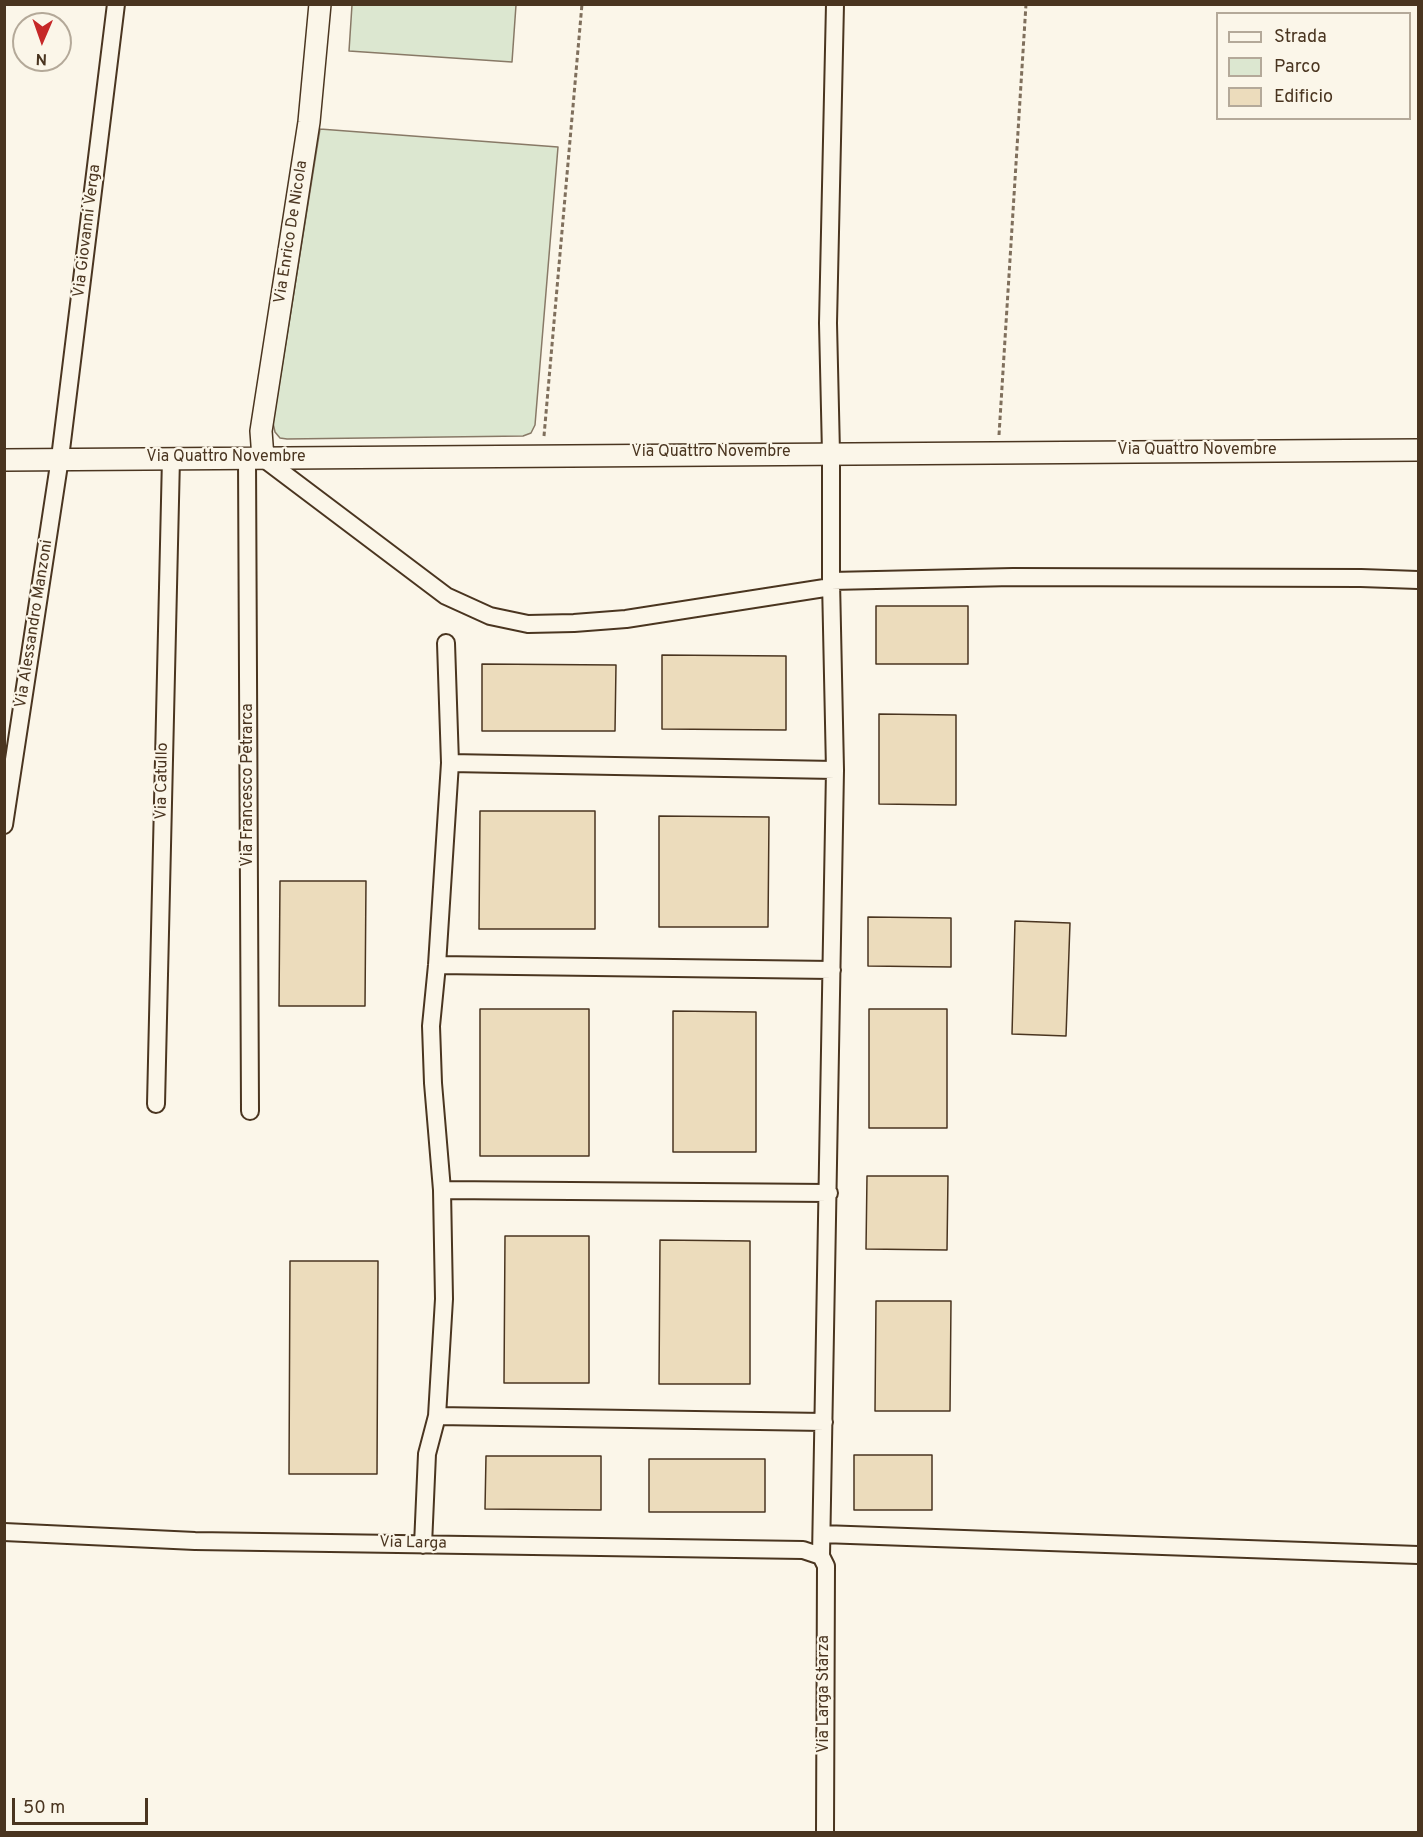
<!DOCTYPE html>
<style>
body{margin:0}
#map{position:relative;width:1423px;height:1837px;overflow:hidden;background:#fbf6e9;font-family:Overpass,sans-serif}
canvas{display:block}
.frame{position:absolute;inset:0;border:6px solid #4a3520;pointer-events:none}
.legend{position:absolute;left:1216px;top:12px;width:195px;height:108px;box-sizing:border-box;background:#fbf6e9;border:2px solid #b4a999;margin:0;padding:8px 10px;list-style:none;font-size:18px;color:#4a3520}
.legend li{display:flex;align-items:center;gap:12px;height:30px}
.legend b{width:30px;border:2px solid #b4a999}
.north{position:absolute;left:12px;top:12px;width:60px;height:60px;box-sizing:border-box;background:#fbf6e9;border:2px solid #b4a999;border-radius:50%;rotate:182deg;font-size:16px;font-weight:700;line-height:24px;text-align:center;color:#4a3520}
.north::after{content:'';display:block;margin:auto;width:21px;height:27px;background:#c62828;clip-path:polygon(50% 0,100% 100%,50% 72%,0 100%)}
.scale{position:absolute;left:12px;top:1798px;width:136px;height:27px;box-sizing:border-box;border:3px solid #4a3520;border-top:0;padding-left:8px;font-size:18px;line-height:21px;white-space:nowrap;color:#4a3520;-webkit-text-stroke:4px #fbf6e9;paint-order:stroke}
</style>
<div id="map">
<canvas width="1423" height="1837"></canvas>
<div class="frame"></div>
<ul class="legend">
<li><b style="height:8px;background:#fbf6e9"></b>Strada</li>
<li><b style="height:16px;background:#dce7d0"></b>Parco</li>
<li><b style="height:16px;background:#ecdcbc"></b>Edificio</li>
</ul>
<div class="north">N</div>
<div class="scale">50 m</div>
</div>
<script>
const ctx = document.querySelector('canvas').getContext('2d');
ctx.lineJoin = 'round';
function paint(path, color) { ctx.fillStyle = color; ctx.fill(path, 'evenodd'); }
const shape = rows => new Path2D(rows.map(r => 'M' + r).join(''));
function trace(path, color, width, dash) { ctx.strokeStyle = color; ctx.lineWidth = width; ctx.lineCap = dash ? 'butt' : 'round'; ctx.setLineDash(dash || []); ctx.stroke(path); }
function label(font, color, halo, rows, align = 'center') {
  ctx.font = font + ' Overpass,sans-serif'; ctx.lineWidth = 4.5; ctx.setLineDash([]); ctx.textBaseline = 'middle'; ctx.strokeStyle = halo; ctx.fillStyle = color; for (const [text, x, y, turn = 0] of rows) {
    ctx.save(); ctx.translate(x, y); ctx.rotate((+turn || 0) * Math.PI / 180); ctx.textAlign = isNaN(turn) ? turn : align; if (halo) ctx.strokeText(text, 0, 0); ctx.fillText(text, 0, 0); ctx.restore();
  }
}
const green = shape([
 [352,5,516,5,512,62,349,51,352,5],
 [320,129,558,147,535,425,531,433,523,436,287,439,280,438,275,432,273,423,320,129]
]);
paint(green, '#dce7d0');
trace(green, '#887966', 1.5);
const building = shape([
 [876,606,968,606,968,664,876,664,876,606],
 [662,655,786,656,786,730,662,729,662,655],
 [482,664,616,665,615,731,482,731,482,664],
 [879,714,956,715,956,805,879,804,879,714],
 [480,811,595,811,595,929,479,929,480,811],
 [659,816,769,817,768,927,659,927,659,816],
 [280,881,366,881,365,1006,279,1006,280,881],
 [868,917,951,918,951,967,868,966,868,917],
 [1015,921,1070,923,1066,1036,1012,1034,1015,921],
 [480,1009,589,1009,589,1156,480,1156,480,1009],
 [869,1009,947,1009,947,1128,869,1128,869,1009],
 [673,1011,756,1012,756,1152,673,1152,673,1011],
 [867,1176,948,1176,947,1250,866,1249,867,1176],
 [505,1236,589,1236,589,1383,504,1383,505,1236],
 [660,1240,750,1241,750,1384,659,1384,660,1240],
 [290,1261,378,1261,377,1474,289,1474,290,1261],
 [876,1301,951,1301,950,1411,875,1411,876,1301],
 [854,1455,932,1455,932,1510,854,1510,854,1455],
 [486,1456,601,1456,601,1510,485,1509,486,1456],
 [649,1459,765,1459,765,1512,649,1512,649,1459]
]);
paint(building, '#ecdcbc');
trace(building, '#4a3520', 1.5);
const minor = shape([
 [247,458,250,1111],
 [263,458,446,596,490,616,528,624,574,623,626,619,831,587],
 [831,581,1013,577,1361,578,1418,580],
 [450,763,835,770],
 [4,825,60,458,116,4],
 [437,965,832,970],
 [156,1104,171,458],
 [442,1190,829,1193],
 [437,1416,824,1422],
 [4,1532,195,1541,803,1550,821,1556],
 [822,1534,1418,1555],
 [423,1545,427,1454,437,1416,444,1299,442,1190,433,1083,431,1026,437,965,450,763,446,643],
 [825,1832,826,1566,821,1556,835,770,831,581,831,453,828,323,835,4]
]);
const tertiary = shape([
 [263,458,261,431,309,122,320,4],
 [4,460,1418,450]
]);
trace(minor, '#4a3520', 20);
trace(tertiary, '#4a3520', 24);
trace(shape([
 [999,435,1026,4],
 [544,436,582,4]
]), '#7f6f5c', 3, [4.5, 3]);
trace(minor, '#fbf6e9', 16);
trace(tertiary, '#fbf6e9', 21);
label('16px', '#4a3520', '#fbf6e9', [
 ["Via Giovanni Verga",88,231,-83],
 ["Via Enrico De Nicola",292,232,-81],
 ["Via Quattro Novembre",1197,451],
 ["Via Quattro Novembre",711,453],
 ["Via Quattro Novembre",226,458],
 ["Via Alessandro Manzoni",35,624,-81],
 ["Via Catullo",163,781,-89],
 ["Via Francesco Petrarca",249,785,-90],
 ["Via Larga",413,1544,1],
 ["Via Larga Starza",825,1694,-90]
]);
</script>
